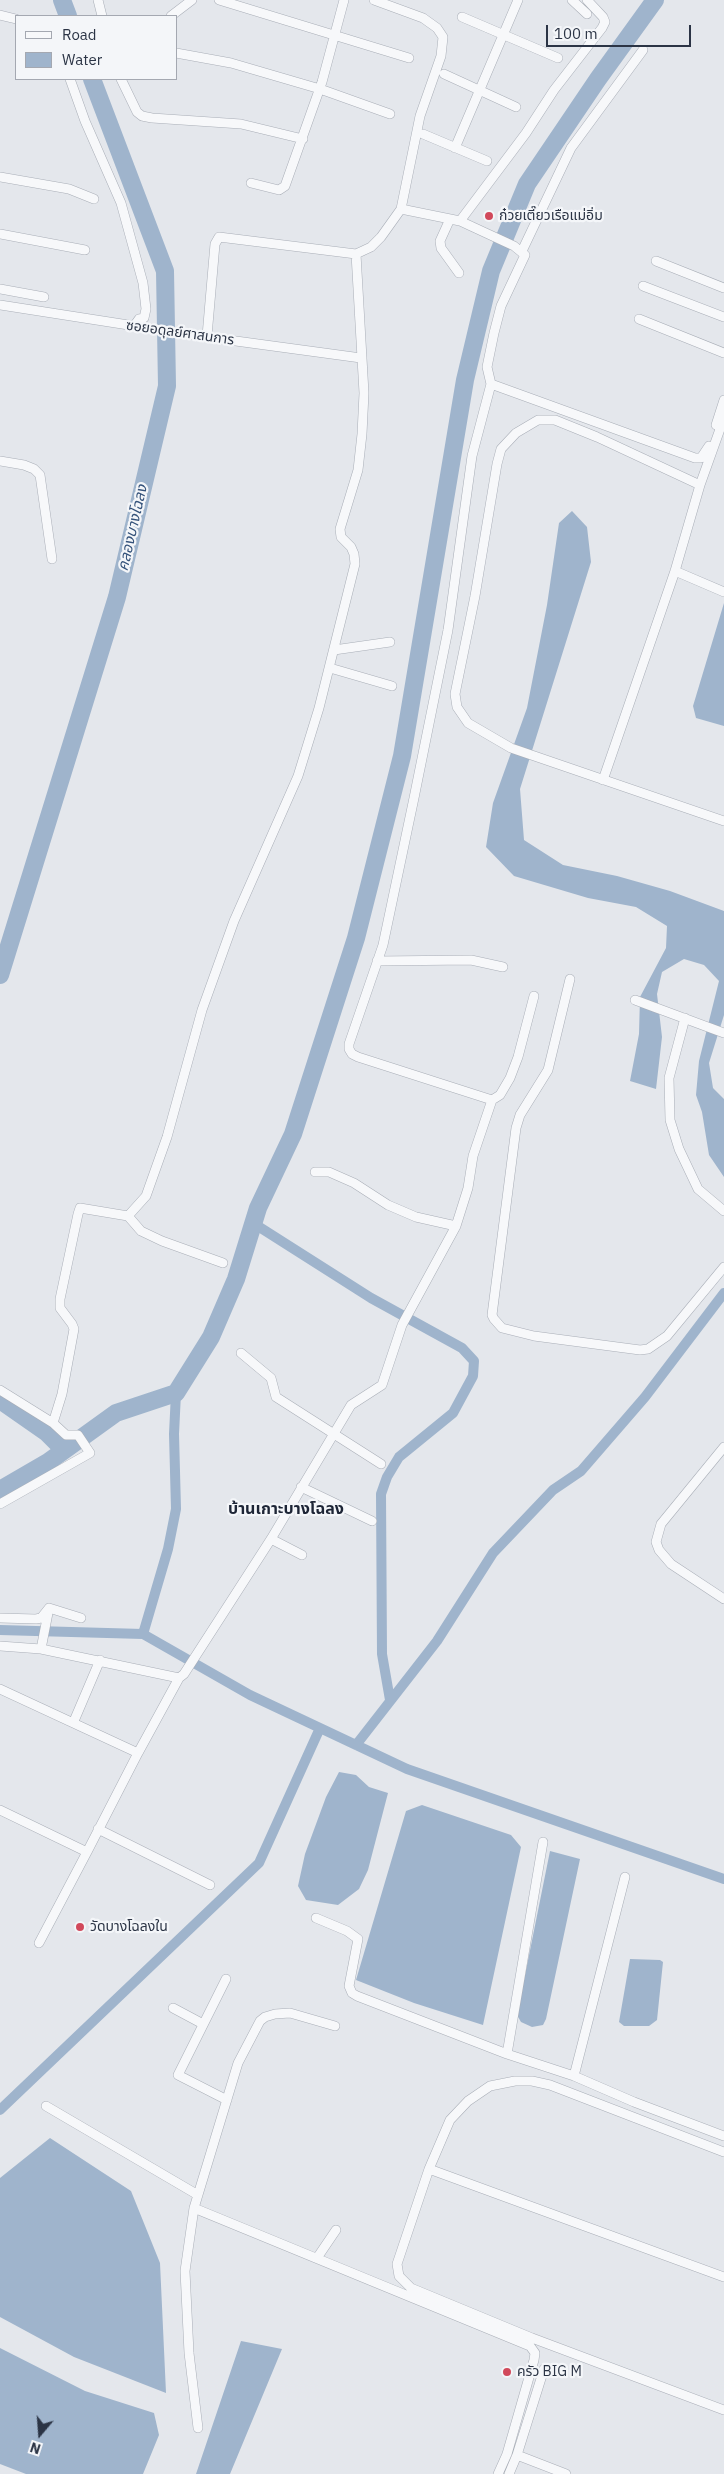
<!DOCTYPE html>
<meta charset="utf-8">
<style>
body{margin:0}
#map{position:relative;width:724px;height:2474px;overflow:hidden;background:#e4e7ec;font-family:"IBM Plex Sans",sans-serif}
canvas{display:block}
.legend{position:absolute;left:15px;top:15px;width:162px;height:65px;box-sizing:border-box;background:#f4f6f9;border:1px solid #a4a8b1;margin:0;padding:6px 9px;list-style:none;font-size:15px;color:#2b3445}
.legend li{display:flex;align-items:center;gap:10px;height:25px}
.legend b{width:25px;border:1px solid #a4a8b1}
.north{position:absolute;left:15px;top:2409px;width:50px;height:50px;-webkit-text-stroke:4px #f4f6f9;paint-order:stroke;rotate:198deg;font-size:14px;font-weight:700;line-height:20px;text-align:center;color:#2b3445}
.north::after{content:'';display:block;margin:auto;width:18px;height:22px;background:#2b3445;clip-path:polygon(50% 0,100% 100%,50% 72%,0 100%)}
.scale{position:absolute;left:546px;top:25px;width:145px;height:22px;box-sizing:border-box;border:2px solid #2b3445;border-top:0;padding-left:6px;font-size:15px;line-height:18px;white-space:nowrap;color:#2b3445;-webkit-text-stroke:4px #f4f6f9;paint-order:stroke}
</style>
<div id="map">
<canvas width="724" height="2474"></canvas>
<ul class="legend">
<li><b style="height:6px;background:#f7f8fa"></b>Road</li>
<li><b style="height:14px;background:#9fb4cc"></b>Water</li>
</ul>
<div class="north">N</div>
<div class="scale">100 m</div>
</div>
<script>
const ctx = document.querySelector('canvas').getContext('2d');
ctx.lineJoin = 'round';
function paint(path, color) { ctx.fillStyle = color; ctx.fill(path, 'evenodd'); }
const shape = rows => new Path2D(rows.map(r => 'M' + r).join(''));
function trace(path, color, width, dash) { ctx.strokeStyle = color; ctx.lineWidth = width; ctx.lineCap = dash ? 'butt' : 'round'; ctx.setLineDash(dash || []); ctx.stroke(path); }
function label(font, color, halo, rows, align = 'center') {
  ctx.font = font + ' "IBM Plex Sans","Noto Sans Thai",sans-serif'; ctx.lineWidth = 4.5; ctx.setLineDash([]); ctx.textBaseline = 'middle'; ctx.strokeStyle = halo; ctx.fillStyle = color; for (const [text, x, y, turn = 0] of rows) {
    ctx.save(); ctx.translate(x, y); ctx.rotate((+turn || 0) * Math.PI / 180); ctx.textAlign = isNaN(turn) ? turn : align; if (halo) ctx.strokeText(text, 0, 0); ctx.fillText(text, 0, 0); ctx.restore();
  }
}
paint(shape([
 [572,511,587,527,591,562,520,789,524,840,563,865,617,876,670,891,724,911,724,1015,709,1063,713,1088,724,1099,724,1177,709,1155,702,1112,696,1095,699,1061,719,981,704,965,684,959,662,972,657,994,662,1037,656,1089,630,1081,639,1034,640,997,666,948,667,926,636,907,588,898,514,876,486,847,493,803,527,708,547,605,559,523],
 [724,603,724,726,696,718,693,706],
 [339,1772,356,1775,369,1787,388,1793,368,1870,359,1889,338,1905,306,1900,298,1886,305,1854,326,1797],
 [422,1805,511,1835,521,1847,483,2025,414,2003,356,1980,406,1811],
 [550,1851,580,1859,546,2019,543,2025,532,2027,521,2022,517,2015],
 [630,1959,660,1960,663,1962,657,2020,649,2026,624,2026,619,2022],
 [50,2138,131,2191,160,2263,166,2393,74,2357,0,2317,0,2178],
 [241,2341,282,2349,230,2474,196,2474],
 [0,2348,85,2391,154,2413,159,2435,143,2474,26,2474,0,2464]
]), '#9fb4cc');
trace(shape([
 [253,1223,371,1298,462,1348,474,1361,473,1376,453,1413,399,1457,387,1477,381,1494,382,1654,390,1700],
 [0,1630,143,1634,250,1695,407,1769,724,1879],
 [143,1634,168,1549,176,1509,174,1434,176,1393],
 [356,1745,437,1641,493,1553,553,1490,581,1471,645,1397,724,1293],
 [0,2110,259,1863,320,1728]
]), '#9fb4cc', 10);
trace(shape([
 [62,0,68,16],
 [0,975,117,597,167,386,165,271,92,79],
 [0,1400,46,1432,64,1450],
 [0,1490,48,1462,116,1413,176,1393,211,1337,236,1279,258,1208,293,1134,356,938,402,756,465,380,491,271,527,184,598,79,655,0]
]), '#9fb4cc', 18);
const minor = shape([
 [98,0,102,16],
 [219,0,409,58],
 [572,0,587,14],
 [0,15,16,19],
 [171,16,192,0],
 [462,17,558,58],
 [176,53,231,63,320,89,390,114],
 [444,74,516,107],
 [70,79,85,121,121,203,143,283,146,309,144,318,139,319,134,326],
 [121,79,137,112,142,116,152,118,241,124,303,139],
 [423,134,487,161],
 [455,148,518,0],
 [0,177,69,189,94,199],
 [251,183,279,190,285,186,322,82,344,0],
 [401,209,460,221,514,246,525,255,501,306,494,333,487,367,491,384,472,456,448,630,414,798,383,945,349,1044,349,1049,352,1054,358,1057,492,1100],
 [450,219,440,241,441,248,459,273],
 [460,221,526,133,554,90,602,28,605,22,603,17,587,0],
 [0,234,85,250],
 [522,251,571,148,643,50],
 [656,261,724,288],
 [643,286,724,317],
 [0,289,44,297],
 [0,305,199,336,361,358],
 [639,319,724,353],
 [207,336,215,244,219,237,356,254,371,247,381,237,401,209,420,116,441,56,443,37,437,28,423,18,374,0],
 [491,384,695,458,701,458,709,446],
 [716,425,724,400],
 [0,461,24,465,34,469,40,475,52,559],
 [700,485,597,437,555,420,538,420,516,433,501,449,497,464,475,596,455,694,457,707,468,723,511,748,724,821],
 [675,571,724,592],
 [334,650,390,642],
 [330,668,392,686],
 [603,780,675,571,700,485,724,418],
 [377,961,471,960,503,967],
 [570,979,548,1070,520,1115,516,1128,492,1315,494,1319,502,1328,534,1336,640,1350,648,1349,667,1336,724,1267],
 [635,1000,724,1033],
 [685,1018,669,1078,670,1120,679,1149,698,1189,724,1211],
 [315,1172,329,1172,354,1183,388,1205,416,1217,456,1226],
 [128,1216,141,1231,162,1241,223,1263],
 [241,1353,271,1378,276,1397,381,1464],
 [0,1390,53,1423],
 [724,1447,661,1524,656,1542,659,1550,671,1564,724,1599],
 [301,1487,372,1521],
 [0,1504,90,1453,78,1435,66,1435,53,1423,62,1394,74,1329,72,1324,60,1308,60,1299,78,1214,80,1208,128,1216,146,1196,167,1137,202,1010,234,921,298,776,319,708,355,564,354,554,351,547,341,537,340,529,358,470,362,434,364,393,356,254],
 [271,1539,302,1555],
 [49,1608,81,1618],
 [0,1618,36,1619,41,1618,49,1608,41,1649],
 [0,1646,41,1649,179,1678,184,1674,271,1539,351,1405,382,1385,402,1325,456,1226,468,1188,473,1156,492,1100,500,1095,510,1078,518,1057,534,996],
 [0,1689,138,1753,179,1678],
 [74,1721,100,1660],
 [0,1810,87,1852,39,1943],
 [98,1829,210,1885],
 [87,1852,138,1753],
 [316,1918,347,1931,358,1939,349,1986,352,1993,357,1996,507,2054,574,2076,634,2102,724,2136],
 [226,1979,178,2075,227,2100],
 [173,2008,203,2024],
 [507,2054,543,1842],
 [574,2076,625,1877],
 [46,2106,198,2195],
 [724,2152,550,2085,532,2081,515,2081,490,2086,468,2101,450,2120,429,2169,397,2264,399,2276,411,2288,532,2338,724,2410],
 [429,2169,724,2277],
 [194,2208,530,2346,535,2353,534,2360,507,2454,498,2474],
 [317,2258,336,2230],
 [544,2369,517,2455,566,2474],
 [198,2428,189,2353,185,2271,194,2208,238,2063,260,2021,265,2017,275,2014,290,2013,335,2026],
 [509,2474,517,2455]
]);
trace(minor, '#a9aeb7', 10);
trace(minor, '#f7f8fa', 9);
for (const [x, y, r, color] of [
 [489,216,5,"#d1495b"],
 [80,1927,5,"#d1495b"],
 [507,2372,5,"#d1495b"]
]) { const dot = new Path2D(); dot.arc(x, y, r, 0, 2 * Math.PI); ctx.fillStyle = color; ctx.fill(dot); trace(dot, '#f4f6f9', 2); }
label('14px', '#2b3445', '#f4f6f9', [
 ["ก๋วยเตี๊ยวเรือแม่อิ่ม",499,216],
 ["วัดบางโฉลงใน",90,1927],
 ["ครัว BIG M",517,2372]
], 'left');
label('14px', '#2b3445', '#f4f6f9', [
 ["ซอยอดุลย์ศาสนการ",180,333,8]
]);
label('italic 15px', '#34527a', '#f4f6f9', [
 ["คลองบางโฉลง",133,528,-77]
]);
label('bold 16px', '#1d2536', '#f4f6f9', [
 ["บ้านเกาะบางโฉลง",286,1509]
]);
</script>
